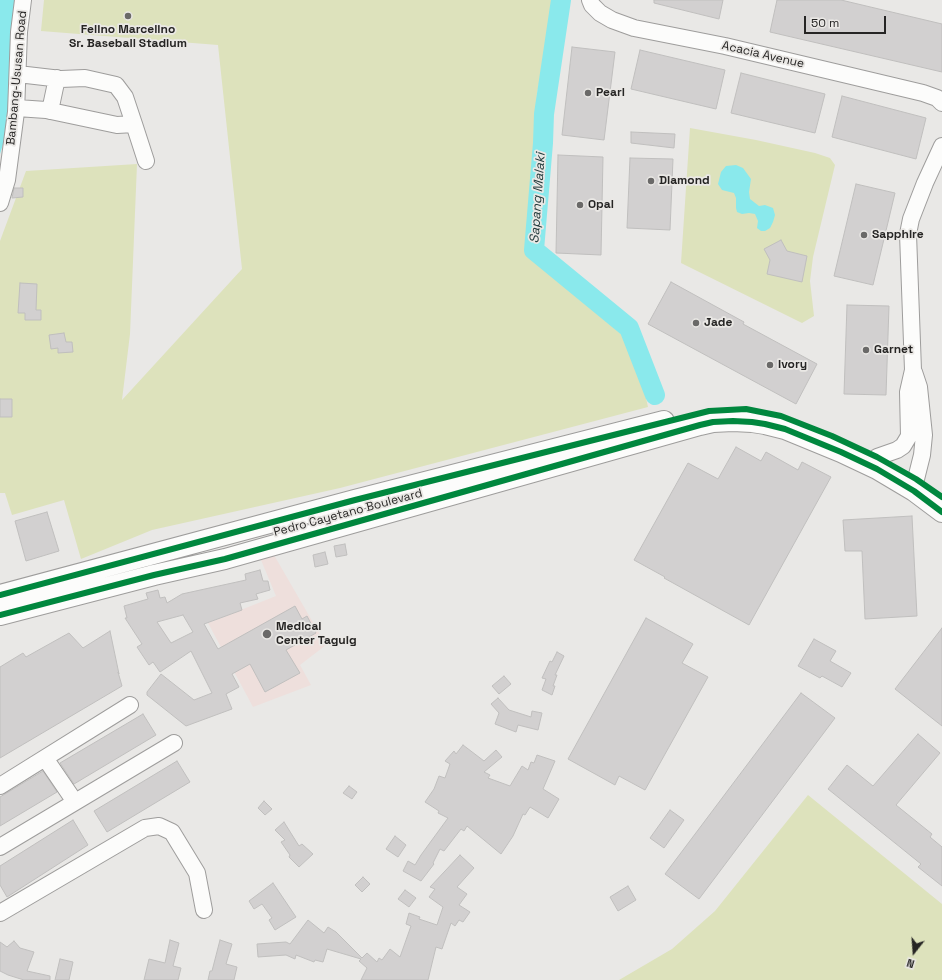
<!DOCTYPE html>
<style>
body{margin:0}
#map{position:relative;width:942px;height:980px;overflow:hidden;background:#e9e8e6;font-family:"Space Grotesk",sans-serif}
canvas{display:block}
.north{position:absolute;left:894px;top:932px;width:40px;height:40px;-webkit-text-stroke:3px #eae8e5;paint-order:stroke;rotate:197deg;font-size:11px;font-weight:700;line-height:16px;text-align:center;color:#262524}
.north::after{content:'';display:block;margin:auto;width:14px;height:18px;background:#262524;clip-path:polygon(50% 0,100% 100%,50% 72%,0 100%)}
.scale{position:absolute;left:804px;top:16px;width:82px;height:18px;box-sizing:border-box;border:2px solid #262524;border-top:0;padding-left:5px;font-size:12px;line-height:14px;white-space:nowrap;color:#262524;-webkit-text-stroke:3px #eae8e5;paint-order:stroke}
</style>
<div id="map">
<canvas width="942" height="980"></canvas>
<div class="north">N</div>
<div class="scale">50 m</div>
</div>
<script>
const ctx = document.querySelector('canvas').getContext('2d');
ctx.lineJoin = 'round';
function paint(path, color) { ctx.fillStyle = color; ctx.fill(path, 'evenodd'); }
const shape = rows => new Path2D(rows.map(r => 'M' + r).join(''));
function trace(path, color, width, dash) { ctx.strokeStyle = color; ctx.lineWidth = width; ctx.lineCap = dash ? 'butt' : 'round'; ctx.setLineDash(dash || []); ctx.stroke(path); }
function label(font, color, halo, rows, align = 'center') {
  ctx.font = font + ' "Space Grotesk",sans-serif'; ctx.lineWidth = 3.5; ctx.setLineDash([]); ctx.textBaseline = 'middle'; ctx.strokeStyle = halo; ctx.fillStyle = color; for (const [text, x, y, turn = 0] of rows) {
    ctx.save(); ctx.translate(x, y); ctx.rotate((+turn || 0) * Math.PI / 180); ctx.textAlign = isNaN(turn) ? turn : align; if (halo) ctx.strokeText(text, 0, 0); ctx.fillText(text, 0, 0); ctx.restore();
  }
}
paint(shape([
 [274,555,326,645,300,665,311,685,253,707,208,623,276,596,261,560]
]), '#eedfdc');
paint(shape([
 [44,0,554,0,551,27,537,93,528,254,627,339,639,366,648,407,340,488,152,530,81,559,64,500,12,515,5,493,0,493,0,241,26,171,137,164,130,334,122,400,242,269,218,45,41,31],
 [690,128,756,140,815,153,830,158,835,165,813,257,810,281,814,316,802,323,681,263],
 [808,795,942,904,942,980,619,980,672,949,715,911]
]), '#dde2bc');
paint(shape([
 [0,0,18,0,9,125,0,154],
 [736,165,743,168,751,179,749,192,750,199,759,206,765,205,773,208,775,215,773,222,770,228,765,231,761,231,757,228,758,221,755,214,749,213,742,214,737,212,736,208,736,198,734,193,722,190,718,184,721,172,726,166]
]), '#8ae9ec');
trace(shape([
 [561,0,544,114,543,143,534,250,629,328,655,395]
]), '#8ae9ec', 20);
const building = shape([
 [654,0,723,0,719,19,654,3,654,0],
 [777,0,841,0,942,24,942,72,770,32,777,0],
 [572,47,615,52,604,140,562,135,572,47],
 [640,50,725,70,716,109,631,89,640,50],
 [741,73,825,94,815,133,731,113,741,73],
 [842,96,926,118,916,159,832,137,842,96],
 [631,132,675,134,674,148,631,143,631,132],
 [558,155,603,157,601,255,556,253,558,155],
 [630,158,673,159,670,230,627,228,630,158],
 [856,184,895,193,873,285,834,276,856,184],
 [14,188,23,188,23,197,12,198,14,188],
 [781,240,787,251,807,256,802,282,767,274,770,260,764,249,781,240],
 [671,282,744,322,743,324,817,364,796,404,648,324,671,282],
 [20,283,37,284,36,310,41,310,41,320,25,320,25,313,18,313,20,283],
 [847,305,889,306,886,395,844,394,847,305],
 [64,333,66,342,72,342,73,352,58,353,58,348,51,349,49,335,64,333],
 [0,399,12,399,12,417,0,417,0,399],
 [736,447,761,461,766,452,798,470,802,462,831,477,749,625,664,578,665,577,634,560,688,463,718,479,736,447],
 [47,512,59,551,26,561,15,521,47,512],
 [912,516,917,616,865,619,862,551,845,551,843,520,912,516],
 [345,544,347,555,336,557,334,546,345,544],
 [325,552,328,564,315,567,313,555,325,552],
 [260,570,263,581,268,581,270,590,256,594,258,599,240,603,242,610,204,624,218,649,295,606,302,619,307,616,316,633,286,650,300,673,265,692,250,664,232,674,239,687,226,694,232,709,186,726,147,695,147,692,161,674,194,700,212,693,191,651,160,672,153,662,149,665,137,647,142,644,125,618,127,618,124,606,148,599,146,593,158,590,160,598,165,597,167,603,182,594,246,580,245,574,260,570],
 [183,615,193,632,171,643,157,622,183,615],
 [646,618,693,644,682,663,708,677,645,790,619,776,615,785,568,759,646,618],
 [942,628,942,726,895,689,942,628],
 [110,631,119,674,118,672,122,686,0,758,0,667,23,653,26,657,69,633,83,648,110,631],
 [814,639,836,651,830,661,851,673,842,687,822,676,820,678,798,666,814,639],
 [557,652,564,656,555,675,557,675,553,686,555,686,552,695,542,690,546,679,542,678,550,661,552,662,557,652],
 [504,676,511,684,499,694,492,686,504,676],
 [801,693,835,718,699,899,665,874,801,693],
 [498,698,509,710,531,717,532,711,542,713,538,730,518,725,516,732,495,724,499,713,491,704,498,698],
 [143,714,156,735,74,784,60,763,143,714],
 [918,734,940,753,896,805,932,834,930,837,942,847,942,886,918,867,921,864,828,789,847,765,873,786,918,734],
 [463,745,484,761,496,750,502,757,484,772,490,775,488,778,510,786,522,766,528,770,531,762,534,763,537,755,555,761,543,789,559,799,548,818,530,807,525,815,523,814,513,836,501,854,467,826,464,831,461,829,444,851,440,849,433,863,434,864,421,881,403,871,408,861,415,865,421,855,448,818,438,813,439,811,425,802,434,789,439,776,445,778,450,764,445,761,454,751,456,754,463,745],
 [177,761,190,782,107,832,94,811,177,761],
 [43,771,57,792,0,826,0,797,43,771],
 [349,786,357,792,352,799,343,793,349,786],
 [264,801,272,809,265,815,258,808,264,801],
 [670,810,684,820,664,848,650,838,670,810],
 [73,820,88,845,7,897,0,885,0,866,73,820],
 [284,822,299,846,302,844,313,854,299,867,289,857,290,855,281,842,285,840,275,830,284,822],
 [395,836,406,845,398,857,386,849,395,836],
 [460,855,474,868,457,887,467,894,459,905,470,912,463,922,459,920,455,926,451,923,442,949,436,947,428,980,361,980,367,968,359,961,361,959,327,949,323,962,315,960,314,962,296,955,295,959,286,955,258,957,257,944,286,942,290,944,308,920,324,933,328,927,336,932,362,958,367,953,377,962,379,958,382,960,390,949,400,957,411,926,406,924,409,913,420,917,419,919,437,925,443,907,429,897,435,889,430,887,460,855],
 [363,877,370,884,362,892,355,885,363,877],
 [273,883,296,917,275,930,269,920,272,918,262,904,254,909,249,901,273,883],
 [628,886,636,900,618,911,610,897,628,886],
 [405,890,416,898,409,907,398,899,405,890],
 [170,940,179,943,173,966,181,968,178,980,144,980,149,959,165,963,170,940],
 [220,940,232,944,226,964,237,967,234,980,208,980,210,971,212,971,220,940],
 [14,941,20,948,34,952,27,971,50,976,50,980,24,980,8,975,0,971,0,942,7,947,14,941],
 [60,959,73,962,69,980,55,980,60,959]
]);
paint(building, '#d2d0d0');
trace(building, '#c0bfbe', 1);
const minor = shape([
 [590,0,592,5,600,13,612,20,634,28,725,46,923,93,937,98,942,103],
 [18,74,61,79,85,78,116,85,125,97,134,124],
 [17,108,46,110,117,125,134,124,146,161],
 [50,111,57,78],
 [0,203,7,180,16,112,19,32,23,0],
 [914,372,919,387,924,435,922,455,916,479],
 [877,457,897,450,903,446,909,436,908,392,913,370,908,234,911,219,925,183,942,146],
 [45,758,75,802],
 [0,786,130,705],
 [0,847,174,743],
 [0,913,145,828,159,826,172,832,197,873,204,910]
]);
const major = shape([
 [0,595,355,500,664,421],
 [0,615,154,575,225,559,700,425,713,422,733,421,752,422,765,424,785,429,841,452,877,469,914,491,942,512]
]);
trace(minor, '#9e9d9c', 18);
trace(major, '#9e9d9c', 22);
trace(minor, '#fcfcfb', 16);
trace(major, '#fcfcfb', 20);
trace(shape([
 [0,595,355,500,709,411,746,409,781,416,832,436,877,457,916,479,942,497],
 [0,615,154,575,225,559,700,425,713,422,733,421,752,422,765,424,785,429,841,452,877,469,914,491,942,512]
]), '#00873e', 6);
for (const [x, y, r, color] of [
 [128,16,4,"#6a6968"],
 [588,93,4,"#6a6968"],
 [651,181,4,"#6a6968"],
 [580,205,4,"#6a6968"],
 [864,235,4,"#6a6968"],
 [696,323,4,"#6a6968"],
 [866,350,4,"#6a6968"],
 [770,365,4,"#6a6968"],
 [267,634,5,"#6a6968"]
]) { const dot = new Path2D(); dot.arc(x, y, r, 0, 2 * Math.PI); ctx.fillStyle = color; ctx.fill(dot); trace(dot, '#eae8e5', 1.5); }
label('bold 12px', '#262524', '#eae8e5', [
 ["Felino Marcelino",128,30,"center"],
 ["Sr. Baseball Stadium",128,44,"center"],
 ["Pearl",596,93],
 ["Diamond",659,181],
 ["Opal",588,205],
 ["Sapphire",872,235],
 ["Jade",704,323],
 ["Garnet",874,350],
 ["Ivory",778,365],
 ["Medical",276,627],
 ["Center Taguig",276,641]
], 'left');
label('12px', '#262524', '#eae8e5', [
 ["Acacia Avenue",763,55,13],
 ["Bambang-Ususan Road",17,78,-85],
 ["Pedro Cayetano Boulevard",348,513,-15]
]);
label('italic 13px', '#243c3d', '#eae8e5', [
 ["Sapang Malaki",538,198,-86]
]);
</script>
